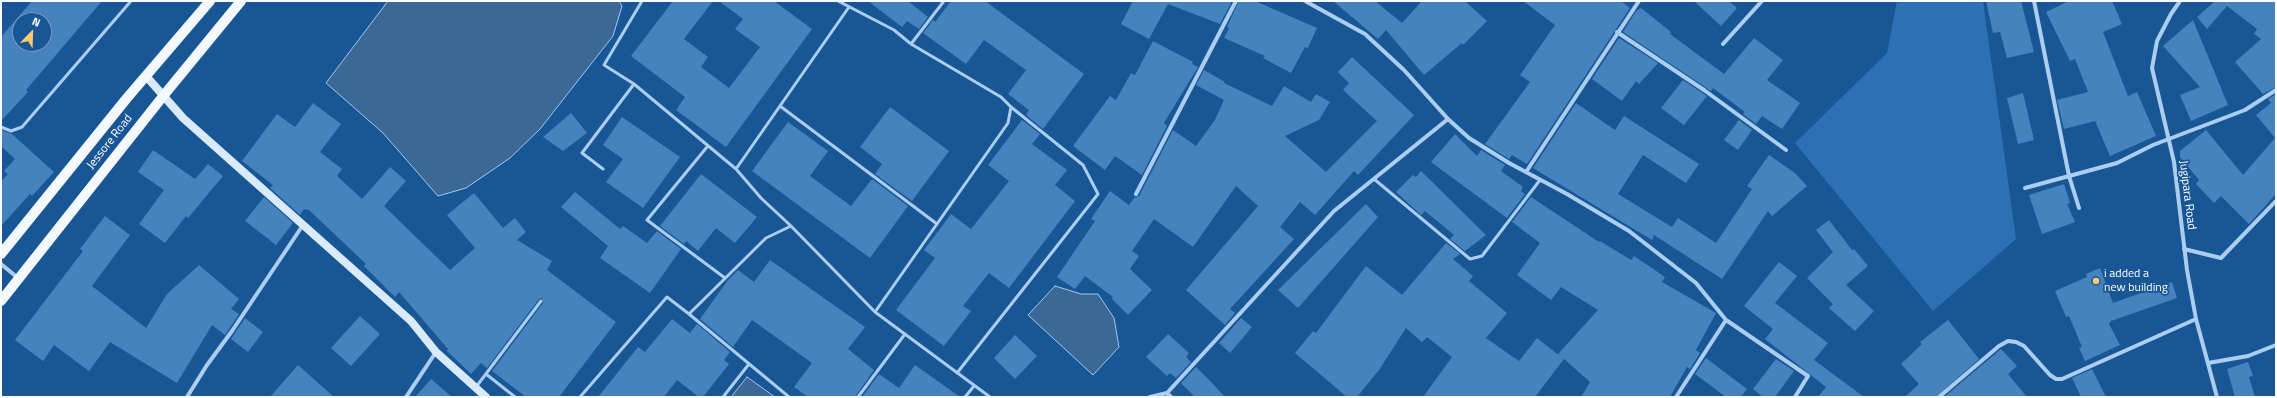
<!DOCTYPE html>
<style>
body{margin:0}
#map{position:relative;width:2277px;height:398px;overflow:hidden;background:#195695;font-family:"Titillium Web",sans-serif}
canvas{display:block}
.frame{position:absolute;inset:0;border:2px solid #fff;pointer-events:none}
.north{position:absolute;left:12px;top:12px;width:40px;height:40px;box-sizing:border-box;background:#195695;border:1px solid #759abf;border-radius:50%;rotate:23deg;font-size:11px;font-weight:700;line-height:16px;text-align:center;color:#fff}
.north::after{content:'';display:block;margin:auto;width:14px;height:18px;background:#ffcc6a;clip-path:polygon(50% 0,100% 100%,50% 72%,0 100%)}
</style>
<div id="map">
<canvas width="2277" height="398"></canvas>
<div class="frame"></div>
<div class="north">N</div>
</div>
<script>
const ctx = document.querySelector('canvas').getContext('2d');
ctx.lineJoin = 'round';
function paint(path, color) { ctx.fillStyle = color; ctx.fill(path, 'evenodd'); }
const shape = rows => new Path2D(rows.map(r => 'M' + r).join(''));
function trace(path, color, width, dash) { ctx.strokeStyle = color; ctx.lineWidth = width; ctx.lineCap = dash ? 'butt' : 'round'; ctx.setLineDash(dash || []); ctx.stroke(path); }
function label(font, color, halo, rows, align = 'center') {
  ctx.font = font + ' "Titillium Web",sans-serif'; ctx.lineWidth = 3.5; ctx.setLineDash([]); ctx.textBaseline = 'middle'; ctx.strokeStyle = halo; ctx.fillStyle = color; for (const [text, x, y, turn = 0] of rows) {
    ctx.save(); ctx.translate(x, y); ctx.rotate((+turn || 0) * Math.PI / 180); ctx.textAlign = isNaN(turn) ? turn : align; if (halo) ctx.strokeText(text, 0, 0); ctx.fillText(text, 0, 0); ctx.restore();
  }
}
paint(shape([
 [1897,1,1983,1,2016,239,1933,311,1795,143,1887,53]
]), '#2c71b4');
const water = shape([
 [388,1,619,1,622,6,613,36,540,129,510,158,466,188,438,196,383,133,326,83,388,1],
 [1055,286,1081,294,1098,294,1114,318,1119,347,1093,375,1028,315,1055,286],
 [747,377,775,397,731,397,747,377]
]);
paint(water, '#3b6895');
trace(water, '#9ecaf3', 1);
paint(shape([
 [32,1,102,1,26,90,28,92,1,121,1,37],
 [20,20,44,20,44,44,20,44],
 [673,1,713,1,684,39,708,57,701,67,729,88,760,47,735,29,743,19,719,1,774,1,812,29,726,147,676,110,685,97,631,56],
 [868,1,908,1,928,17,919,29,907,21,902,27],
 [951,1,985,1,1084,74,1043,129,1026,115,1029,110,1008,94,1026,70,984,40,966,64,923,33,933,20,935,22],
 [1133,1,1232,1,1220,24,1168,4,1149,39,1121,24],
 [1239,1,1255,1,1317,28,1308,48,1305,47,1291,73,1263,58,1265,56,1224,38,1229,28,1227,27],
 [1333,1,1375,1,1402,23,1422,1,1465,1,1487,21,1463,45,1462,43,1424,75,1386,30,1378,39],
 [1523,1,1621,1,1630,8,1527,164,1512,155,1509,159,1485,144,1530,82,1520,75,1555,25],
 [1694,1,1729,1,1737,8,1721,26],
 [1986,1,2021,1,2034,52,2007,58,2000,32,1993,33],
 [2069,1,2112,1,2122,24,2103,32,2128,96,2137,92,2156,136,2110,156,2095,121,2064,129,2057,100,2088,92,2075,59,2070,61,2046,12],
 [2215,1,2276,1,2276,87,2263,94,2235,62,2261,39,2254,34,2257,29,2227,6,2207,29,2197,17],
 [1641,8,1671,32,1670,34,1724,74,1754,38,1783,60,1767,80,1800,103,1782,129,1762,116,1756,124,1743,114,1745,112,1713,88,1711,91,1623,32,1636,11],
 [2193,20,2228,105,2191,121,2180,95,2200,87,2163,46],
 [1619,38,1658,63,1639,84,1636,81,1622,101,1592,79],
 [1153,41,1193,62,1192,64,1198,67,1164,123,1167,126,1142,175,1115,156,1105,170,1073,146,1110,96,1116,100,1131,73,1135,75],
 [1352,57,1414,115,1358,175,1354,171,1315,215,1300,202,1280,227,1294,239,1230,309,1235,313,1225,325,1186,290,1258,206,1236,186,1193,247,1154,219,1132,251,1139,256,1130,269,1152,290,1128,315,1112,299,1113,297,1085,276,1075,289,1057,277,1095,221,1091,219,1110,191,1129,205,1135,197,1139,196,1173,130,1196,146,1215,120,1224,100,1196,85,1204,70,1225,82,1224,83,1272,106,1284,86,1311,102,1316,94,1330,102,1319,120,1285,136,1326,172,1377,121,1343,90,1349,83,1338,72],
 [1683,80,1707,96,1684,125,1661,108],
 [2023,93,2034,140,2018,144,2007,98],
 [2276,94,2276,194,2249,224,2221,196,2214,203,2196,184,2199,180,2180,157,2180,151,2206,130,2243,175,2275,138,2256,115,2271,103,2268,99],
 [313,103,341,124,320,152,342,169,337,176,362,199,390,167,406,181,384,206,450,270,475,248,447,215,474,193,503,228,515,218,526,232,517,240,552,261,547,270,616,322,559,397,526,397,492,371,543,303,542,298,539,299,487,368,481,363,471,374,447,351,448,349,399,292,395,297,364,266,366,264,309,210,304,209,300,215,270,188,273,185,242,161,277,114,295,127],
 [1576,103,1615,130,1624,116,1699,164,1686,183,1643,155,1618,194,1672,227,1678,218,1716,243,1752,189,1747,186,1769,155,1795,173,1807,186,1772,216,1768,211,1722,279,1654,235,1652,240,1533,168],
 [890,107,949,151,912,201,875,174,882,164,860,147],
 [571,113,587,133,563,151,543,137],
 [622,117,680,157,643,208,606,182,623,159,603,145],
 [1022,120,1040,134,1032,144,1067,170,1055,185,1075,201,1009,288,989,273,963,306,971,311,944,346,896,310,935,258,924,250,951,214,971,229,1009,181,988,165],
 [1739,120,1752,130,1738,150,1724,140],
 [788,122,828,151,810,176,851,206,872,179,908,206,870,258,752,171],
 [1,130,12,134,54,172,32,196,30,194,1,226,1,181,8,174,4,171,15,159,1,146],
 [1455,134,1477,156,1481,150,1505,165,1501,171,1523,187,1521,191,1525,194,1507,218,1431,162],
 [153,150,195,179,208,164,223,176,188,218,186,216,165,243,139,224,164,190,138,172],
 [1421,171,1486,235,1465,251,1450,239,1454,235,1425,211,1421,215,1396,192,1413,175,1416,177],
 [701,174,757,217,735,243,716,228,698,251,686,241,684,244,660,226],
 [2064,184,2070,203,2067,204,2075,222,2042,234,2029,195],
 [575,192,620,229,623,226,647,243,657,231,681,249,650,293,600,258,608,246,561,207],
 [264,197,293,223,276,245,245,221],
 [1531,197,1599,242,1600,241,1631,260,1634,256,1665,277,1662,282,1716,313,1696,350,1700,353,1690,369,1687,367,1670,397,1581,397,1590,382,1564,359,1535,397,1423,397,1452,357,1427,337,1422,342,1406,328,1379,370,1357,397,1347,397,1295,353,1313,331,1316,333,1366,266,1402,295,1446,243,1460,254,1453,259,1473,276,1469,281,1507,313,1486,338,1519,361,1537,338,1560,356,1558,354,1598,310,1561,287,1551,300,1517,275,1540,243,1512,222],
 [1366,204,1378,217,1298,308,1278,290],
 [105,216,130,235,92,286,146,328,167,294,199,265,239,299,231,309,239,314,225,335,212,325,177,383,110,342,89,371,54,345,43,361,15,340,83,251,80,249],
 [1829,220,1852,250,1854,249,1868,266,1846,285,1874,311,1855,331,1829,308,1833,304,1807,278,1833,252,1816,230],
 [770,260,865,327,848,349,874,370,855,397,808,397,794,387,812,363,752,320,733,347,700,319,728,280,738,270,754,282],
 [1779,262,1797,276,1775,303,1828,343,1814,360,1864,397,1818,397,1826,387,1765,339,1773,329,1744,306],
 [2100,268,2113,303,2172,282,2177,298,2111,321,2109,324,2120,345,2085,361,2079,348,2082,347,2069,316,2066,317,2055,291,2087,277,2086,274],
 [360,316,380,334,351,366,331,348],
 [245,318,263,332,248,352,231,339],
 [1241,318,1252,327,1230,353,1219,343],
 [672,319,690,333,697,324,730,352,724,360,729,364,703,397,699,397,677,380,664,397,598,397,638,347,645,352],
 [1948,320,1979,359,1936,397,1905,397,1919,384,1901,364,1922,344,1920,342],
 [1168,334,1189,353,1186,357,1191,362,1176,378,1170,373,1167,376,1146,357],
 [1015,335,1037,356,1015,379,994,358],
 [2001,349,2017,366,2008,374,2027,397,1944,397],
 [1706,358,1747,389,1741,397,1726,397,1695,374],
 [1776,359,1794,371,1775,397,1763,397,1753,389],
 [2248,362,2253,376,2249,377,2255,397,2235,397,2227,369],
 [298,365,334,397,270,397],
 [915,365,960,397,862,397,879,374,899,388],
 [1196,367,1213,384,1225,397,1195,397,1181,383],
 [2092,369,2106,397,2081,397,2072,378],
 [431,379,452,397,415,397]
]), '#4682be');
trace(shape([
 [838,1,894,30,911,44,1001,97,1011,107,1008,123,875,312,990,397],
 [911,44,944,1],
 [634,84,604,65,642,1],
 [780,106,937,224],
 [1,127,11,131,22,127,131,1],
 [707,147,647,220,725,278],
 [603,169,582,153,634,84,736,169],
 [1374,179,1470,259,1482,256,1540,180],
 [791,226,761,198,736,169,849,7],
 [957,373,1098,194,1083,165,1011,107],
 [486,374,515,397],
 [476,387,541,301],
 [580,397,667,297,689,314],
 [723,397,749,364],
 [789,397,689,314,766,238,791,226,875,312],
 [858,397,905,334],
 [965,397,974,386]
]), '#abcef0', 3);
trace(shape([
 [1305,1,1365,34,1404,70,1448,119,1469,138,1509,163,1567,194,1629,231,1696,283,1726,320,1808,376,1795,397],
 [2034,1,2069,176,2079,208],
 [2180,1,2171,14,2157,41,2152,68,2174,162,2187,270,2196,319,2217,397],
 [1617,32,1704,90,1786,150],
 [1723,44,1762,1],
 [1526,172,1639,1],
 [2025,188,2117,163,2153,145,2245,110,2276,90],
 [1136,194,1236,1],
 [2184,249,2221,258,2276,201],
 [1,264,18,278],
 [2208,363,2248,356,2276,345],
 [187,397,207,365,232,331,303,225],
 [406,397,436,352],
 [1150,397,1167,393],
 [1171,397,1167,393,1334,211,1448,119],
 [1676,397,1726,320],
 [1939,397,1999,346,2008,341,2016,342,2024,346,2050,375,2056,379,2062,379,2196,319]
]), '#abcef0', 4);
trace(shape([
 [146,76,183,118,411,321,436,352,486,397]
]), '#d9eafb', 8);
trace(shape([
 [1,254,127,98,210,1],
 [1,301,164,95,241,1]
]), '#f4f9ff', 10);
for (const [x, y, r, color] of [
 [2096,281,4,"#ffcc6a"]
]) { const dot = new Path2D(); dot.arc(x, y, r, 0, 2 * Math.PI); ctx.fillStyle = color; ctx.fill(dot); trace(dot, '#195695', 1.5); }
label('12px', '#fff', '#195695', [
 ["Jessore Road",110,142,-52],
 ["Jugipara Road",2187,195,83]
]);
label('12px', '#fff', '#195695', [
 ["i added a",2104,274],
 ["new building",2104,288]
], 'left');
</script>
